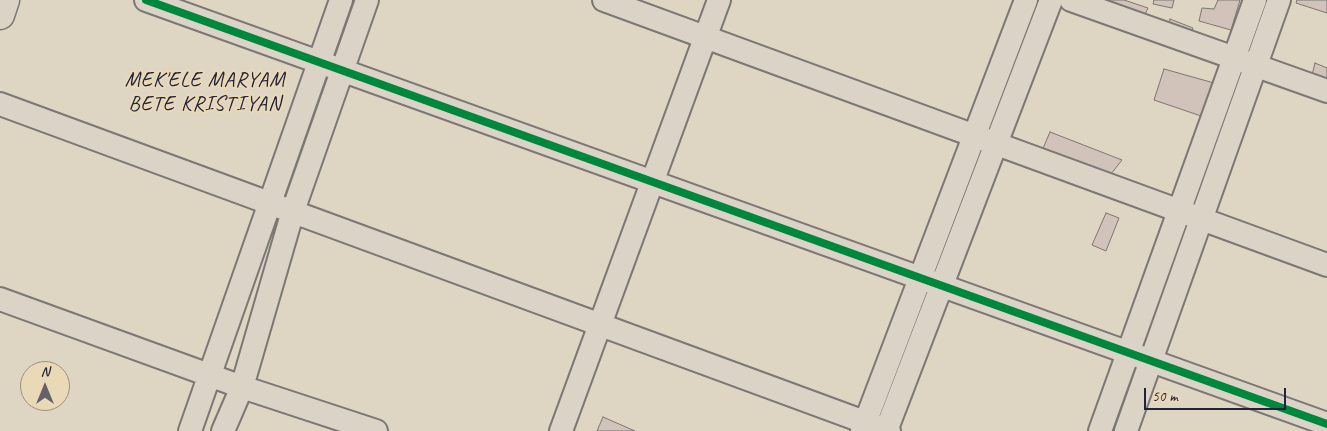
<!DOCTYPE html>
<style>
body{margin:0}
#map{position:relative;width:1327px;height:431px;overflow:hidden;background:#ded5c2;font-family:Caveat,sans-serif}
canvas{display:block}
.north{position:absolute;left:20px;top:361px;width:50px;height:50px;box-sizing:border-box;background:#ead9b6;border:1px solid #9a9085;border-radius:50%;rotate:0deg;font-size:14px;font-weight:700;line-height:20px;text-align:center;color:#22223b}
.north::after{content:'';display:block;margin:auto;width:18px;height:22px;background:#64616a;clip-path:polygon(50% 0,100% 100%,50% 72%,0 100%)}
.scale{position:absolute;left:1144px;top:388px;width:142px;height:22px;box-sizing:border-box;border:2px solid #22223b;border-top:0;padding-left:6px;font-size:15px;line-height:18px;white-space:nowrap;color:#22223b;-webkit-text-stroke:4px #ead9b6;paint-order:stroke}
</style>
<div id="map">
<canvas width="1327" height="431"></canvas>
<div class="north">N</div>
<div class="scale">50 m</div>
</div>
<script>
const ctx = document.querySelector('canvas').getContext('2d');
ctx.lineJoin = 'round';
function paint(path, color) { ctx.fillStyle = color; ctx.fill(path, 'evenodd'); }
const shape = rows => new Path2D(rows.map(r => 'M' + r).join(''));
function trace(path, color, width, dash) { ctx.strokeStyle = color; ctx.lineWidth = width; ctx.lineCap = dash ? 'butt' : 'round'; ctx.setLineDash(dash || []); ctx.stroke(path); }
function label(font, color, halo, rows, align = 'center') {
  ctx.font = font + ' Caveat,sans-serif'; ctx.lineWidth = 4; ctx.setLineDash([]); ctx.textBaseline = 'middle'; ctx.strokeStyle = halo; ctx.fillStyle = color; for (const [text, x, y, turn = 0] of rows) {
    ctx.save(); ctx.translate(x, y); ctx.rotate((+turn || 0) * Math.PI / 180); ctx.textAlign = isNaN(turn) ? turn : align; if (halo) ctx.strokeText(text, 0, 0); ctx.fillText(text, 0, 0); ctx.restore();
  }
}
const building = shape([
 [1108,0,1124,0,1148,8,1141,23,1105,10,1108,0],
 [1154,0,1174,0,1172,8,1153,4,1154,0],
 [1218,0,1240,0,1231,30,1199,21,1202,8,1214,9,1218,0],
 [1297,0,1327,0,1327,13,1296,3,1297,0],
 [1170,19,1193,28,1189,39,1168,32,1170,19],
 [1315,63,1327,68,1327,84,1310,83,1315,63],
 [1164,69,1214,83,1204,117,1154,100,1164,69],
 [1050,132,1122,160,1107,179,1041,153,1050,132],
 [1106,213,1119,218,1106,251,1092,245,1106,213],
 [603,417,635,431,597,431,603,417]
]);
paint(building, '#d1c2ba');
trace(building, '#7b7773', 1);
const minor = shape([
 [146,0,1327,424],
 [604,0,1327,265],
 [1071,0,1327,91],
 [0,104,889,431],
 [0,299,242,387,376,431],
 [190,431,341,0],
 [223,431,242,387,293,211,367,0],
 [561,431,719,0],
 [862,431,1026,0],
 [886,431,1051,0],
 [1100,431,1255,0],
 [1126,431,1279,0]
]);
const tertiary = shape([
 [0,15,5,0],
 [1327,431,1327,430]
]);
trace(minor, '#7b7773', 26);
trace(tertiary, '#7b7773', 31);
trace(minor, '#dad3c6', 22);
trace(tertiary, '#dad3c6', 28);
trace(shape([
 [146,0,1327,424]
]), '#00873e', 8);
ctx.letterSpacing = '1px';
label('21px', '#22223b', '#ead9b6', [
 ["MEK'ELE MARYAM",205,80],
 ["BETE KRISTIYAN",205,104]
]);
ctx.letterSpacing = '0px';
</script>
